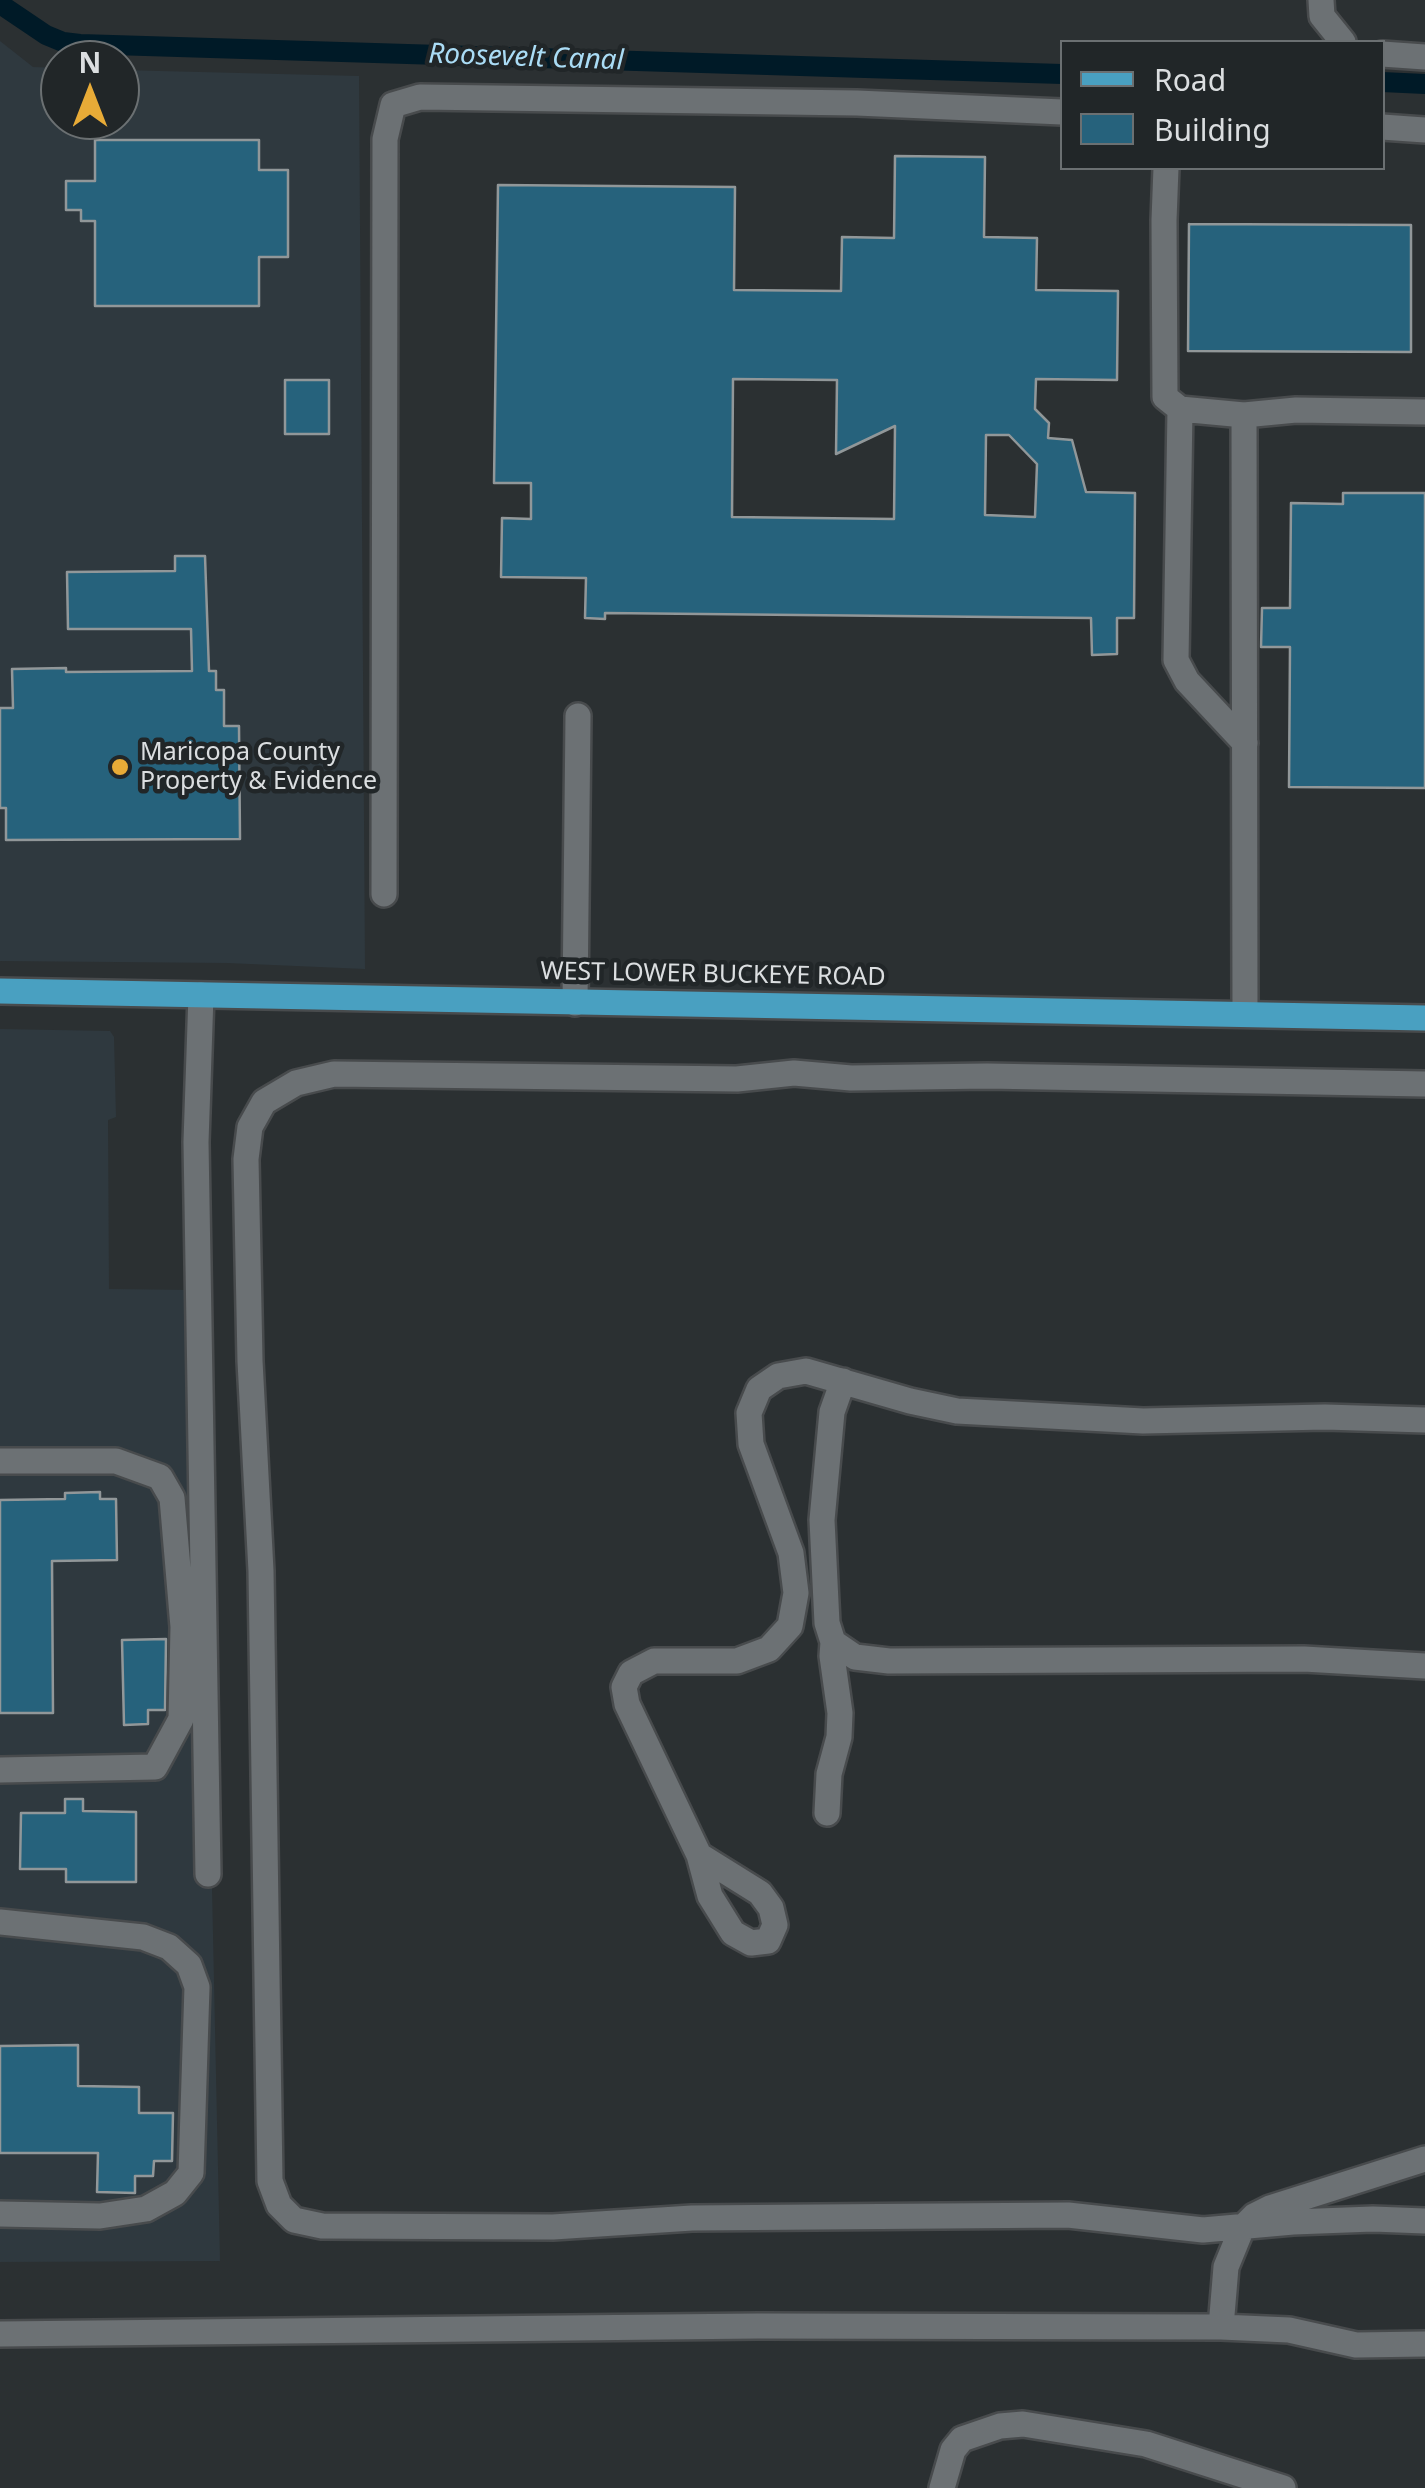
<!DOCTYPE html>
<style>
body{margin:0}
#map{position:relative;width:1425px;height:2488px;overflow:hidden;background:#2b3032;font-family:"Noto Sans",sans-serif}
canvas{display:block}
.legend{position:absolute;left:1060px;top:40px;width:325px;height:130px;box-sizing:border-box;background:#212628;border:2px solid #6b7072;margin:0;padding:12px 18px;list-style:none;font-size:30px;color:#dbdee0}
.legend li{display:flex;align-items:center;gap:20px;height:50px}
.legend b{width:50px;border:2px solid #6b7072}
.north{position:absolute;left:40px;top:40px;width:100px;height:100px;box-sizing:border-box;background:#212628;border:2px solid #6b7072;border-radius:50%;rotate:0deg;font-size:28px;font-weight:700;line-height:40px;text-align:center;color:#dbdee0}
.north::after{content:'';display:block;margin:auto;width:35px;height:45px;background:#e8ab37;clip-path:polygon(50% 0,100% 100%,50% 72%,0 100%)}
</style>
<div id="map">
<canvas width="1425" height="2488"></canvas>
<ul class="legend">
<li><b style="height:12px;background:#49a0c1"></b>Road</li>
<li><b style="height:28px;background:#26627c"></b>Building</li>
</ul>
<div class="north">N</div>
</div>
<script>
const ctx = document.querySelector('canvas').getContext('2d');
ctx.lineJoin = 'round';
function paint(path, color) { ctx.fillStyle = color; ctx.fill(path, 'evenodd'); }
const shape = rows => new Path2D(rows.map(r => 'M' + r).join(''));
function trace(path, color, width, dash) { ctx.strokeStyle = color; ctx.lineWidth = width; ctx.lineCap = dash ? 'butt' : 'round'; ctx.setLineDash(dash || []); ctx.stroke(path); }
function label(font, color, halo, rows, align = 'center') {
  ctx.font = font + ' "Noto Sans",sans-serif'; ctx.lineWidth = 9; ctx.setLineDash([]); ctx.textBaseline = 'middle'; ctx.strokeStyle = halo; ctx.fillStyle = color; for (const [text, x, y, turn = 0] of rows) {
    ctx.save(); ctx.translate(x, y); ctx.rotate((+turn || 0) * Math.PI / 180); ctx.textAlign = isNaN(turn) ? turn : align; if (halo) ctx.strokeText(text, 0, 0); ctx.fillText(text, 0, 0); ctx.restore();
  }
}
paint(shape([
 [0,41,33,67,60,68,60,120,120,120,120,70,359,76,365,969,227,963,0,961],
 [0,1029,110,1031,114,1037,116,1117,108,1120,109,1289,191,1290,202,1887,212,1888,220,2261,0,2262]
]), '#2f393f');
trace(shape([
 [0,4,46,35,63,42,80,44,1062,74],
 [1382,82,1425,84]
]), '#001a27', 20);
const building = shape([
 [95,140,259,140,259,170,288,170,288,257,259,257,259,306,95,306,95,221,81,221,81,210,66,210,66,181,95,181,95,140],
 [895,156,985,157,984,237,1037,238,1036,290,1118,291,1117,380,1036,379,1035,409,1049,423,1048,438,1072,440,1086,492,1135,493,1134,618,1117,618,1117,654,1092,655,1091,618,605,613,605,619,585,618,586,578,501,577,502,518,531,519,531,483,494,483,498,185,735,187,734,290,841,291,842,237,894,238,895,156],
 [733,379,837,380,836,454,895,426,894,519,732,517,733,379],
 [986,435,1009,435,1037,464,1035,517,985,515,986,435],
 [1189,224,1411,225,1411,352,1188,351,1189,224],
 [285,380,329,380,329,434,285,434,285,380],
 [1343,493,1425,493,1425,788,1289,787,1290,647,1261,647,1262,608,1290,608,1291,503,1343,504,1343,493],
 [175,556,205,556,209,671,216,671,216,690,224,690,224,726,239,726,240,839,6,840,6,808,0,808,0,708,13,708,12,669,66,668,66,672,192,671,191,629,68,629,67,572,175,571,175,556],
 [100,1492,100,1499,116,1499,117,1560,52,1561,53,1713,0,1713,0,1500,65,1499,65,1493,100,1492],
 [166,1639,165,1710,148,1710,148,1724,124,1725,122,1640,166,1639],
 [65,1799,83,1799,83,1811,136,1812,136,1882,66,1882,66,1869,20,1869,21,1813,65,1813,65,1799],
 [78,2045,78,2086,139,2087,139,2113,173,2113,172,2161,154,2161,153,2176,135,2176,135,2193,97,2192,98,2153,0,2153,0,2046,78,2045]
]);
paint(building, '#26627c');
trace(building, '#919799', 2.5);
const minor = shape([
 [1321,0,1322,16,1343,42],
 [1382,54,1425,57],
 [1382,127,1425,130],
 [1166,168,1164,220,1165,397,1180,409,1244,415],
 [1180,409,1176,660,1187,681,1245,743],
 [384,894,385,139,393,105,420,97,857,103,1062,112],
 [201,995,196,1142,208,1874],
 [575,1003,578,716],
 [1245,1013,1244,415,1296,410,1425,412],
 [1425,1084,987,1076,851,1078,794,1073,737,1079,334,1074,296,1083,264,1102,250,1127,246,1159,250,1361,261,1571,270,2181,279,2205,294,2220,322,2226,553,2227,692,2218,1068,2215,1203,2230,1293,2222,1373,2219,1425,2221],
 [843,1381,832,1412,822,1520,827,1623,833,1642,855,1657,889,1661,1304,1659,1425,1666],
 [0,1461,116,1461,160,1477,172,1498,183,1627,181,1719,155,1767,0,1770],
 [827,1813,829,1774,839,1737,840,1713,832,1656,833,1642],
 [699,1855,760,1893,771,1908,775,1925,768,1941,751,1943,733,1933,710,1896,699,1855,627,1704,624,1687,631,1673,654,1661,737,1661,769,1649,790,1626,796,1593,791,1553,751,1444,749,1413,759,1389,778,1376,806,1371,910,1401,957,1411,1143,1421,1325,1417,1425,1420],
 [0,1922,143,1937,169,1947,189,1965,197,1987,191,2173,175,2193,146,2209,100,2216,0,2214],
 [1221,2327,1226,2267,1242,2228,1254,2216,1270,2208,1425,2159],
 [0,2334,758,2326,1221,2327,1289,2330,1356,2345,1425,2344],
 [942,2488,953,2450,962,2439,1000,2426,1023,2424,1146,2444,1283,2488]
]);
const major = shape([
 [0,991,1425,1018]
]);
trace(minor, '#484b4d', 30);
trace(major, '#484b4d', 30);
trace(minor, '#6c7174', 25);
trace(major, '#49a0c1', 25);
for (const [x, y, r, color] of [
 [120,767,10,"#e8ab37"]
]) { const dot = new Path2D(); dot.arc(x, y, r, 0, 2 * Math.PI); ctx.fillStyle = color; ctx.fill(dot); trace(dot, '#212628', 4); }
label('25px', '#dbdee0', '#212628', [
 ["Maricopa County",140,753],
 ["Property & Evidence",140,782]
], 'left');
label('25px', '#dbdee0', '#212628', [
 ["WEST LOWER BUCKEYE ROAD",713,975,1]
]);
label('italic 28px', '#aadcf5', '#212628', [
 ["Roosevelt Canal",526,58,2]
]);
</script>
